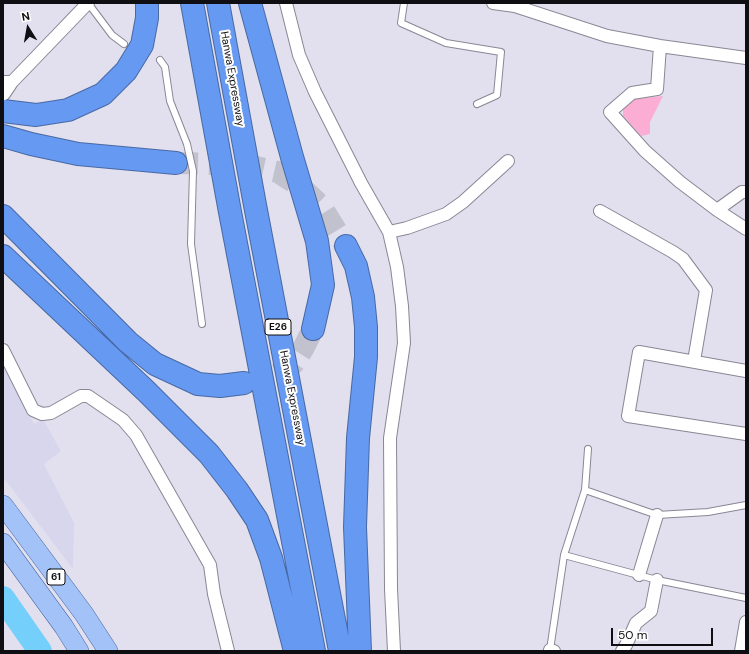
<!DOCTYPE html>
<style>
body{margin:0}
#map{position:relative;width:749px;height:654px;overflow:hidden;background:#e2e0ef;font-family:"DM Sans",sans-serif}
canvas{display:block}
.frame{position:absolute;inset:0;border:4px solid #0f0f13;pointer-events:none}
.north{position:absolute;left:8px;top:8px;width:40px;height:40px;-webkit-text-stroke:3px #fff;paint-order:stroke;rotate:349deg;font-size:11px;font-weight:700;line-height:16px;text-align:center;color:#0f0f13}
.north::after{content:'';display:block;margin:auto;width:14px;height:18px;background:#0f0f13;clip-path:polygon(50% 0,100% 100%,50% 72%,0 100%)}
.scale{position:absolute;left:611px;top:628px;width:102px;height:18px;box-sizing:border-box;border:2px solid #0f0f13;border-top:0;padding-left:5px;font-size:12px;line-height:14px;white-space:nowrap;color:#0f0f13;-webkit-text-stroke:3px #fff;paint-order:stroke}
</style>
<div id="map">
<canvas width="749" height="654"></canvas>
<div class="frame"></div>
<div class="north">N</div>
<div class="scale">50 m</div>
</div>
<script>
const ctx = document.querySelector('canvas').getContext('2d');
ctx.lineJoin = 'round';
function paint(path, color) { ctx.fillStyle = color; ctx.fill(path, 'evenodd'); }
const shape = rows => new Path2D(rows.map(r => 'M' + r).join(''));
function trace(path, color, width, dash) { ctx.strokeStyle = color; ctx.lineWidth = width; ctx.lineCap = dash ? 'butt' : 'round'; ctx.setLineDash(dash || []); ctx.stroke(path); }
function label(font, color, halo, rows, align = 'center') {
  ctx.font = font + ' "DM Sans",sans-serif'; ctx.lineWidth = 4; ctx.setLineDash([]); ctx.textBaseline = 'middle'; ctx.strokeStyle = halo; ctx.fillStyle = color; for (const [text, x, y, turn = 0] of rows) {
    ctx.save(); ctx.translate(x, y); ctx.rotate((+turn || 0) * Math.PI / 180); ctx.textAlign = isNaN(turn) ? turn : align; if (halo) ctx.strokeText(text, 0, 0); ctx.fillText(text, 0, 0); ctx.restore();
  }
}
paint(shape([
 [3,362,34,424,43,419,61,451,44,464,74,523,73,569,3,477]
]), '#d8d6ec');
paint(shape([
 [663,96,650,122,650,134,641,136,623,116,623,108,634,99]
]), '#fbadd4');
trace(shape([
 [3,598,40,651]
]), '#74cffb', 24);
trace(shape([
 [176,163,247,165,278,172,301,187,321,206,346,246],
 [244,383,264,379,283,372,294,363,303,349,313,329]
]), '#c2c1ce', 22, [22, 11]);
const service = shape([
 [88,3,112,35,124,44],
 [404,3,401,23,446,43,501,52,497,95,477,104],
 [160,60,165,67,170,101,187,144,193,171,191,244,202,324],
 [588,449,585,490,657,515,708,512,746,505],
 [564,555,657,580,746,598],
 [547,651,550,650,564,555,585,490]
]);
const minor = shape([
 [286,3,299,55,315,92,361,183,389,232,397,267,402,306,404,343,390,438,391,589,394,651],
 [493,3,515,6,607,36,660,46,746,58],
 [660,46,657,89,632,93,610,112,645,151,680,182,717,210,746,229],
 [3,82,12,82,88,3],
 [4,94,12,82],
 [717,210,742,192,746,192],
 [600,211,673,252,683,259,706,290,694,361],
 [389,232,407,228,446,214,463,202,508,161],
 [3,350,33,410,42,414,51,413,81,396,88,396,123,420,136,435,210,565,214,594,228,651],
 [746,371,639,352,628,416,746,434],
 [639,575,657,515],
 [550,650,554,651],
 [622,651,626,645,636,623,651,611,657,580],
 [741,651,746,622]
]);
const primary = shape([
 [3,505,84,614,108,651],
 [3,543,64,627,79,651]
]);
const motorway = shape([
 [192,3,230,212,314,651],
 [218,3,255,205,340,651],
 [250,3,292,157,317,241,323,285,313,329],
 [3,111,36,115,68,110,103,94,126,71,142,45,147,18,147,3],
 [3,136,31,144,78,154,176,163],
 [3,216,128,342,155,364,198,384,220,386,244,383],
 [346,246,356,266,363,297,366,327,366,357,358,438,355,527,360,651],
 [3,256,146,391,209,454,237,490,257,520,271,558,295,651]
]);
trace(service, '#888794', 8);
trace(minor, '#888794', 14);
trace(primary, '#4869a3', 20);
trace(motorway, '#4869a3', 24);
trace(service, '#fff', 6);
trace(minor, '#fff', 12);
trace(primary, '#a3c2f7', 19);
trace(motorway, '#6699f1', 22);
for (const [x, y, w] of [
 [278,327,26],
 [56,577,18]
]) { const box = new Path2D(); box.roundRect(x - w / 2, y - 8, w, 16, 3); ctx.fillStyle = '#fff'; ctx.fill(box); trace(box, '#0f0f13', 1); }
label('bold 10px', '#0f0f13', null, [
 ["E26",278,327],
 ["61",56,577]
]);
label('11px', '#0f0f13', '#fff', [
 ["Hanwa Expressway",232,79,80],
 ["Hanwa Expressway",292,398,79]
]);
</script>
